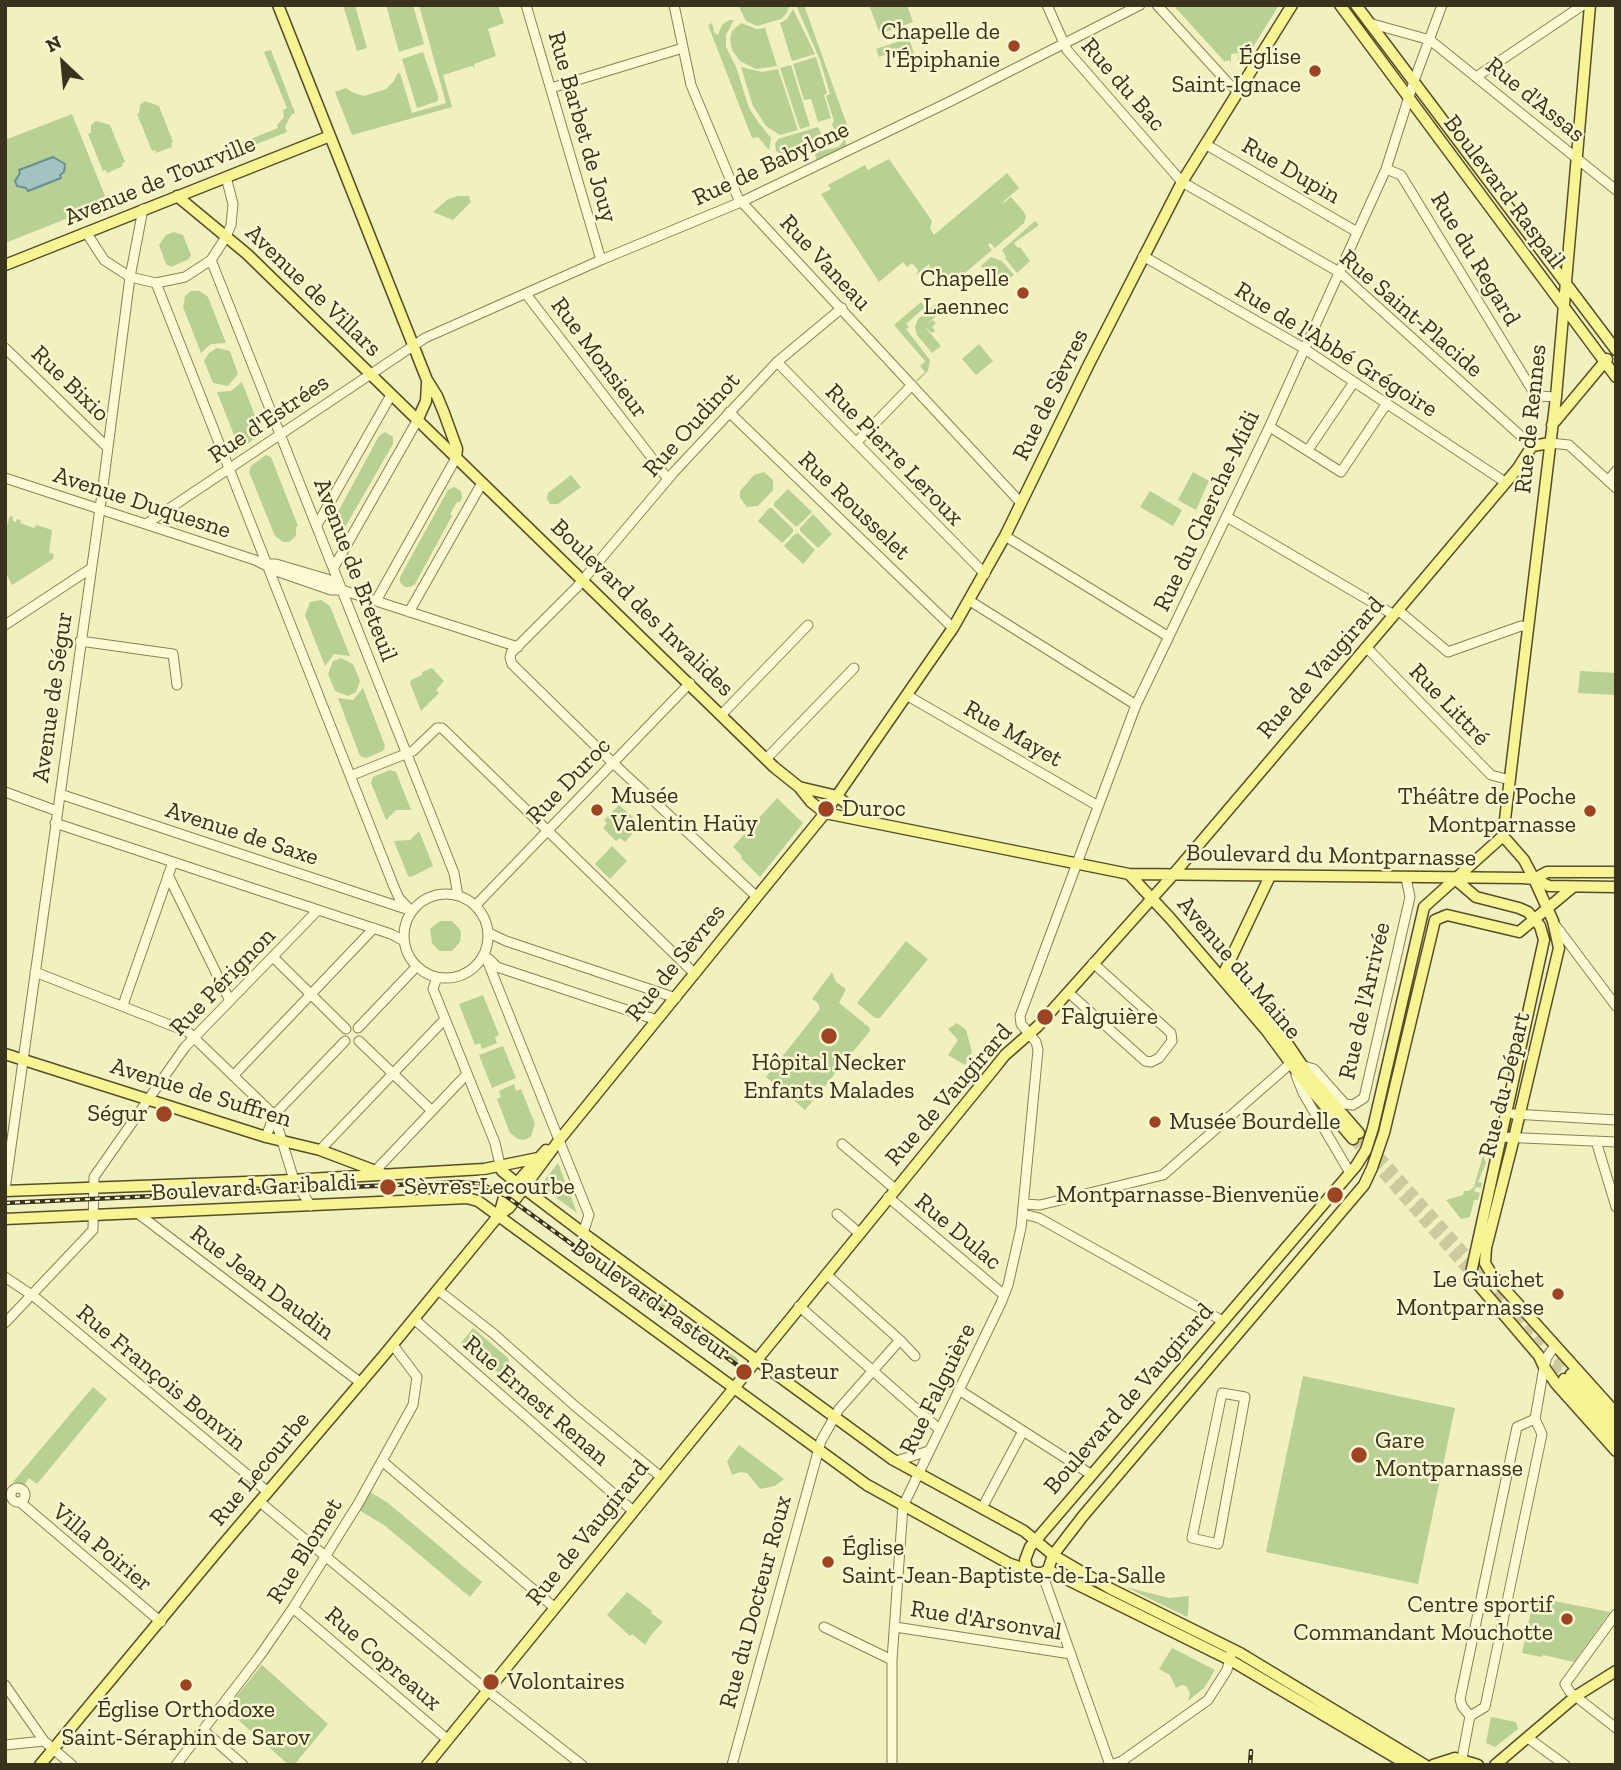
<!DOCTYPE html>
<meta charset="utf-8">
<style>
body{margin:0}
#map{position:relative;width:1621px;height:1770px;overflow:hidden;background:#f1f0bf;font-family:"Zilla Slab",serif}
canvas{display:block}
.frame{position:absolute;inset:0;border:7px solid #39321c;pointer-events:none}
.north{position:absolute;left:28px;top:28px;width:70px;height:70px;-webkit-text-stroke:5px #f8f7cf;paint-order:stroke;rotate:334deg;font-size:19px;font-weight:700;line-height:28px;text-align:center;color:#39321c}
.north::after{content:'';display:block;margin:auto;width:24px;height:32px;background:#39321c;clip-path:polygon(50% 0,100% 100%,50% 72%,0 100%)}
</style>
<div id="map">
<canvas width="1621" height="1770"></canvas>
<div class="frame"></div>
<div class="north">N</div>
</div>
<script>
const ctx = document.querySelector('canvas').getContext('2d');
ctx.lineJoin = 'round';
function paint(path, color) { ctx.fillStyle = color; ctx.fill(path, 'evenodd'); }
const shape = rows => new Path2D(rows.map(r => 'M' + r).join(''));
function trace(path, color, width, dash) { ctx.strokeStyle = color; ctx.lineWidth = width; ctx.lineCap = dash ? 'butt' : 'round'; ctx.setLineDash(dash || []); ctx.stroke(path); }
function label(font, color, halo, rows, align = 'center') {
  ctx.font = font + ' "Zilla Slab",serif'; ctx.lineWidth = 5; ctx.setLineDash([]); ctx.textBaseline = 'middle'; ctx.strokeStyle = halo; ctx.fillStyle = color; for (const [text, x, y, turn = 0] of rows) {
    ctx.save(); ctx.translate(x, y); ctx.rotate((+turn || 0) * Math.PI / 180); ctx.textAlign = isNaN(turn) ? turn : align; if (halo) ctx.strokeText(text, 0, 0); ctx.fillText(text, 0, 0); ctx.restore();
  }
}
paint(shape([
 [343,5,355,5,367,48,357,51],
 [386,5,413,5,424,44,399,52],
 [419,5,498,5,504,23,488,29,496,56,474,64,475,68,472,66,443,75,452,107,352,135,335,92,346,88,354,93,364,96,386,89,394,81,397,74,400,73,412,113,446,103],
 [738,5,790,5,786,14,781,19,757,26,746,21],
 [796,5,804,5,847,125,841,128,847,146,817,161,815,155,817,152,838,147,843,142,839,128,834,129,832,124,834,121,826,96,830,94,820,60],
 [869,5,907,5,913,22,880,34],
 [1173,5,1279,5,1245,60,1242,58,1238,61,1239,53,1231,54,1231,62,1228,60,1225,62],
 [793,9,815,54,792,61,780,23,787,19],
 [729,20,734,20,726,35,726,47,736,67,749,108,758,122,771,138,769,150,758,137,752,138,708,25,712,23,714,32,718,35,722,25],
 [741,23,757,29,765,28,777,66,756,69,740,61,732,50,730,39,732,31],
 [909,38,920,72,913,74,903,49,879,57,876,49],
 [271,50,295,113,291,115,285,127,287,132,186,172,184,166,278,128,277,125,284,117,283,110,287,108,264,52],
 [423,52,438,96,438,101,417,108,402,59],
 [816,57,827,93,824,95,831,118,818,122,811,99,804,100,793,64],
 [791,65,810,126,800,129,780,68],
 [741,67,762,72,778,69,798,130,780,135,766,126,753,106],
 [145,101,159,106,173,142,171,143,172,147,156,153,155,150,152,151,137,114,139,113,140,105],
 [72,114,105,196,112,194,114,200,5,243,5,140],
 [96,121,110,125,125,162,122,163,123,166,107,173,106,170,103,171,88,134,91,133,91,125],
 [818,127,821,133,817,138,821,148,805,153,791,152,781,154,776,151,775,144,778,139],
 [889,159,932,221,930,228,934,235,1007,173,1019,188,1003,202,1004,203,1011,197,1024,212,1026,217,1024,223,995,248,990,243,988,245,992,250,952,284,940,284,928,269,930,266,929,264,916,275,918,270,912,263,907,267,903,262,879,282,821,194,831,189,828,185,865,165,868,170],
 [458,196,469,196,471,202,453,220,433,212,448,199],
 [1035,221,1039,225,1014,243,1018,248,1020,247,1030,261,1017,273,1005,258,1006,257,1002,250],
 [174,232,183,235,191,255,189,259,171,267,166,264,159,245,166,235],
 [991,257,1002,261,1014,275,998,288,981,266],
 [191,291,200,291,208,297,226,343,211,344,201,353,183,307,185,296],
 [921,302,925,307,906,324,909,327,906,329,930,360,928,371,918,381,916,380,925,372,920,366,925,361,894,325],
 [937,303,943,310,927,324,933,320,936,323,932,327,935,331,932,333,924,326,941,346,932,353,917,335,915,327,918,319],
 [979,344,993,361,976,375,962,359],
 [217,348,230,351,238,374,228,386,213,383,204,361,209,353],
 [242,382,260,429,258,436,243,447,238,445,217,392,231,391],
 [385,432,393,437,393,444,340,536,333,521,379,436],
 [266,455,271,457,298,526,296,527,296,536,289,542,283,542,275,536,249,472,251,466],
 [764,472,773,480,773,490,758,506,747,507,740,498,740,491,754,475],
 [1193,472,1209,481,1196,510,1178,500],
 [571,475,581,487,558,504,550,504,547,499,548,493],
 [454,487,461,491,462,498,460,502,457,502,450,514,452,516,415,584,410,587,405,587,400,582,400,577,448,490],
 [788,489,812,512,798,526,795,526,774,506,774,503],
 [1150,491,1182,510,1173,526,1140,507],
 [769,508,772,508,793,529,793,532,782,543,758,521],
 [813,514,832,534,818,548,800,531,800,528],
 [10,516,13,517,13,521,16,522,17,519,21,520,20,523,34,528,36,525,52,530,49,553,54,554,53,559,12,585,5,571,5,531],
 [798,533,815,550,803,564,784,546,795,534],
 [321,600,330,606,350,656,334,654,325,666,305,615,310,602],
 [341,658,353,664,360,681,356,692,348,696,335,691,328,674,333,661],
 [432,668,444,681,436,690,439,693,421,711,410,683,411,680,422,675,422,672],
 [1580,671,1616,673,1616,695,1578,693],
 [363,688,385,746,383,751,366,758,360,756,338,698,353,700],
 [390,770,396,772,411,810,396,810,386,820,371,783,373,777],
 [777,798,803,823,760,877,741,858,742,856,733,847],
 [619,805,641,824,625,842,620,838,616,841,603,828,607,823,604,820],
 [419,831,433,866,411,877,408,876,394,841,410,840],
 [612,846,627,861,610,879,595,864],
 [440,921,452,921,461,931,460,942,452,951,439,951,432,943,430,929],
 [906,941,928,959,880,1018,875,1018,857,1003],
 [832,972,836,982,846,989,839,1003,869,1027,870,1031,805,1110,766,1077,820,1009,818,1003,812,999],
 [483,995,499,1035,495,1037,497,1043,482,1049,480,1043,475,1045,459,1004],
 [957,1023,966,1030,972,1052,965,1065,948,1055,958,1040,948,1029],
 [503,1046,516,1078,492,1088,479,1055],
 [514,1084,516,1091,521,1089,535,1124,531,1136,525,1140,518,1139,510,1133,497,1099,501,1097,499,1091],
 [1483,1155,1486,1163,1478,1182,1482,1183,1481,1188,1476,1187,1474,1191,1480,1193,1478,1200,1474,1200,1470,1217,1461,1219,1446,1200,1463,1195,1464,1191,1469,1191,1474,1187],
 [558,1163,577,1213,540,1186],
 [593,1255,597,1255,738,1359,738,1363],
 [473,1328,508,1358,509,1361,499,1373,461,1343],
 [1303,1376,1455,1408,1418,1584,1266,1552],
 [93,1387,107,1399,37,1484,29,1478,24,1485,13,1482],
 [739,1445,784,1479,775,1486,760,1489,747,1473,740,1472,732,1475,727,1461],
 [370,1492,388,1503,482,1582,470,1597,384,1525,359,1510],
 [1126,1587,1169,1598,1189,1596,1188,1614,1187,1617],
 [627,1592,652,1611,651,1613,663,1622,651,1635,645,1645,632,1634,630,1636,607,1615],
 [1534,1597,1610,1612,1574,1662,1543,1655,1542,1657,1522,1653],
 [1172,1648,1215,1670,1204,1688,1188,1701,1190,1693,1186,1686,1181,1685,1176,1688,1170,1675,1159,1669],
 [262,1665,328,1724,294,1765,289,1765,226,1709],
 [1491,1717,1516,1722,1518,1729,1495,1747,1486,1743]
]), '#b8d093');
const water = shape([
 [53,157,65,164,64,172,60,175,61,178,28,191,26,188,17,186,15,181,20,173,19,170,53,157]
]);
paint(water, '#a3c2c2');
trace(water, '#699091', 2);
trace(shape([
 [1359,1133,1571,1374],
 [1353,1139,1476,1279],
 [1542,1354,1564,1379]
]), '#ccca9e', 10, [10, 5]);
const minor = shape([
 [526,5,601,260],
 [674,5,691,85,738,198,1021,503],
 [1047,5,1067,50,1182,182,1339,272,1532,446],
 [1157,5,1229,84,1239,91],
 [1369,23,1430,40,1616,190],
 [1476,77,1583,5],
 [551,88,683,48],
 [1205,144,1357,232],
 [1386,169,1401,175,1534,393,1538,396,1556,397],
 [86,232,104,260,130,277,156,283,185,277,211,260,226,237,231,225,233,204,226,177],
 [1143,256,1300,346,1505,482],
 [211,260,454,873,458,896],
 [156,283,394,887,399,898,411,911],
 [526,294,668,479],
 [5,348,107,447],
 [777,362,985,574],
 [729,412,953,628],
 [1270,427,1341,472,1387,403],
 [856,443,912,385],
 [1550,443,1569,445,1616,488],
 [1308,450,1354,382],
 [5,478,255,560,279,572,331,590,342,590],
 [1608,481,1616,471],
 [1227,517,1394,615],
 [146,524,425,338,601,260,741,202,951,101,1140,5],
 [317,525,391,395],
 [1005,536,1169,637],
 [268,564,276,564,327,579,342,590,518,647],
 [334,567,417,421],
 [376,601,456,458],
 [970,601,1136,705],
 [1398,610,1448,652,1521,626,1528,627],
 [409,612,482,483],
 [5,625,90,569],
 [80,641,173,654,177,685],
 [1366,647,1491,775,1510,780],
 [908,696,1098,806],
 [722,714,808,625],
 [766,759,854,668],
 [350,776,413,751,437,728,442,728,695,974],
 [5,792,57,811],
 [60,794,406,909],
 [55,823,391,934,404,941],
 [168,875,230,1001],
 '404 936a42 42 0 1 1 84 0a42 42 0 1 1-84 0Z',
 [757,897,613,763,512,664,510,658,511,653,577,587,674,472,777,362,842,308],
 [475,906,690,683],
 [1556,926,1616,1006],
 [489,933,506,941,676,998],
 [485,955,589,1215,583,1233],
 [273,957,346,1029],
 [489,959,497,967,657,1020],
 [35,972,188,1032,274,1115,294,1180,311,1206],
 [437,977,433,989,495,1143,500,1165],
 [1068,992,1145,1061,1151,1062,1159,1058,1172,1041,1171,1033,1093,963],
 [123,1005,173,862],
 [358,1028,417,966],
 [359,1041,432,1111],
 [1304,1066,1314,1069,1345,1104,1353,1105,1364,1098,1410,897,1406,878],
 [1296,1075,1303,1093,1350,1173],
 [233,1076,374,928],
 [1513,1114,1616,1120],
 [266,1137,274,1115,345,1041],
 [1500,1137,1616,1142],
 [1596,1141,1616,1207],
 [842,1144,895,1189],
 [320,1150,445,1019],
 [376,1170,467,1074],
 [5,1190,102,494,130,277,143,209],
 [888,1197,1004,1295],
 [1024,1204,1040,1205,1163,1175,1291,1063],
 [837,1214,859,1233],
 [1023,1214,1039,1218,1223,1321],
 [140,1215,361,1383],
 [826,1274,900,1340,915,1356],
 [5,1277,36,1298,268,1492],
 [438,1290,494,1334,575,1406,661,1477],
 [799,1306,939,1429],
 [414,1319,633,1511],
 [5,1323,93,1230,94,1177,185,1047,318,910],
 [959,1390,1092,1475],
 [1222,1393,1245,1397,1218,1544,1192,1538,1222,1393],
 [382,1461,555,1608],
 [896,1461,929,1451],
 '11 1495a7 7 0 1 1 14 0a7 7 0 1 1-14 0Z',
 [20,1502,161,1622],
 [260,1502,488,1691,582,1765],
 [982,1508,1023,1431],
 [1042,1573,1110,1765],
 [293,1608,448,1740],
 [1616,1614,1565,1684,1570,1692,1616,1728],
 [824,1627,892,1660],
 [895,1627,1071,1654],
 [5,1685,44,1741,72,1765],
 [1470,1716,1462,1706,1460,1699,1517,1427,1535,1419],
 [203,1730,243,1765],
 [1528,1738,1565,1765],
 [5,1745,44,1741],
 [1462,1758,1470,1716,1485,1707,1542,1434,1535,1419,1544,1367,1547,1357,1555,1346],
 [176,1765,259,1657,293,1608,358,1504,413,1405,417,1377,393,1345],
 [732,1765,821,1441,839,1409,900,1340],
 [892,1765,892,1660,903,1506,1001,1303,1008,1285,1021,1228,1038,1050,1036,1042,1021,1024,1020,1016,1136,705,1267,432,1386,169,1414,81,1442,5],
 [1111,1765,1122,1761,1208,1700,1227,1670,1231,1654]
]);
const major = shape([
 [278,5,427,380,437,396,444,413,457,449,456,458],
 [1340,5,1616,377],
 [1356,5,1616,350],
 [177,196,247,254,774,767,799,787,811,802,825,813,1129,874,1523,878,1534,879,1549,886,1616,887],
 [5,265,330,136],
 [417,421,426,401,427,383],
 [1552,425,1607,359],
 [799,787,837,796,866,820],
 [1503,836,1556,397,1590,5],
 [1503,836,1524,860,1534,879,1553,921,1559,948,1514,1138,1486,1248,1485,1263,1492,1275,1616,1413],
 [1129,874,1170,918,1266,1030,1306,1084,1353,1139],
 [1455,879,1476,897,1519,908,1528,912,1540,926,1544,940,1471,1273,1476,1282,1539,1356,1544,1367,1557,1385,1616,1451],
 [1534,879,1547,872,1616,872],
 [1226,971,1285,1040,1308,1074,1359,1133],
 [1223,975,1270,876],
 [5,1054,266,1137,320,1150,381,1173],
 [500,1165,502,1171,513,1180,583,1233,892,1459,1024,1531,1053,1555,1111,1589,1240,1653,1425,1765],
 [5,1191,273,1181,484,1169,538,1158],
 [499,1215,509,1208,560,1139,825,813,953,628,1005,536,1088,366,1182,182,1292,5],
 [5,1219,467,1198,478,1201,867,1485,1008,1563,1036,1573,1042,1573,1048,1570,1053,1555,1083,1516,1364,1185,1372,1168,1384,1133,1435,920,1447,915,1519,932,1573,887],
 [1571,1374,1616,1426],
 [1564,1379,1616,1440],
 [1048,1570,1230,1660,1408,1765],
 [1028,1571,1025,1560,1030,1547,1356,1166,1366,1150,1373,1128,1424,907,1503,836],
 [40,1765,221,1547,385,1354,499,1215,504,1197,546,1150],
 [427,1765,993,1070,1005,1055,1038,1026,1172,876,1398,610,1518,468,1532,446,1550,443],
 [1433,1765,1455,1758,1478,1765],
 [1495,1765,1576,1696,1616,1671]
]);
trace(minor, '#8b8156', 11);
trace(major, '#584d2b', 13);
trace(minor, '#fbfad3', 9);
trace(major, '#f7f494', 10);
const rail = shape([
 [5,1203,458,1182,481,1184,506,1196,737,1365],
 [1250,1765,1251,1751]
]);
trace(rail, '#39321c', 4.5);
trace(rail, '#f8f7cf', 2, [5]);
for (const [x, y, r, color] of [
 [1014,46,7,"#9e4422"],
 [1315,71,7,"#9e4422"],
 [1023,293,7,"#9e4422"],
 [826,809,9,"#9e4422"],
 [597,810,7,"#9e4422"],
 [1590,811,7,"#9e4422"],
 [1045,1017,9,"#9e4422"],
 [829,1036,9,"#9e4422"],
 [164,1114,9,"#9e4422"],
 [1155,1122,7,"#9e4422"],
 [388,1187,9,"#9e4422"],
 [1335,1195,9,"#9e4422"],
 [1558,1294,7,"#9e4422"],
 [744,1372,9,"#9e4422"],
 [1359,1455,9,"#9e4422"],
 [828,1562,7,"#9e4422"],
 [1567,1619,7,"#9e4422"],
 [491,1682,9,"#9e4422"],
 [186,1685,7,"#9e4422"]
]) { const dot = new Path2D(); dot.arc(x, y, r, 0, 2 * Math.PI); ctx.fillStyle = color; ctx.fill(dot); trace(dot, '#f8f7cf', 2.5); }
label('24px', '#39321c', '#f8f7cf', [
 ["Chapelle de",1000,32,"right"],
 ["l'Épiphanie",1000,60,"right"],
 ["Église",1301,57,"right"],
 ["Saint-Ignace",1301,85,"right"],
 ["Chapelle",1009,279,"right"],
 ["Laennec",1009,307,"right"],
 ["Musée",611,796],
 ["Valentin Haüy",611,824],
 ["Théâtre de Poche",1576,797,"right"],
 ["Montparnasse",1576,825,"right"],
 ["Duroc",842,809],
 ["Falguière",1061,1017],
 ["Hôpital Necker",829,1063,"center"],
 ["Enfants Malades",829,1091,"center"],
 ["Ségur",148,1114,"right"],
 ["Musée Bourdelle",1169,1122],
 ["Sèvres-Lecourbe",404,1187],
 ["Montparnasse-Bienvenüe",1319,1195,"right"],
 ["Le Guichet",1544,1280,"right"],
 ["Montparnasse",1544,1308,"right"],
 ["Pasteur",760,1372],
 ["Gare",1375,1441],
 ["Montparnasse",1375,1469],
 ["Église",842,1548],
 ["Saint-Jean-Baptiste-de-La-Salle",842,1576],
 ["Centre sportif",1553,1605,"right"],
 ["Commandant Mouchotte",1553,1633,"right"],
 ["Volontaires",507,1682],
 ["Église Orthodoxe",186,1710,"center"],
 ["Saint-Séraphin de Sarov",186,1738,"center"]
], 'left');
label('24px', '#39321c', '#f8f7cf', [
 ["Rue du Bac",1123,85,49],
 ["Rue d'Assas",1535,100,39],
 ["Rue Barbet de Jouy",582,127,74],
 ["Rue de Babylone",771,164,-25],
 ["Rue Dupin",1291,171,30],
 ["Avenue de Tourville",160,181,-22],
 ["Boulevard Raspail",1504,192,53],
 ["Rue du Regard",1475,259,59],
 ["Rue Vaneau",825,263,47],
 ["Avenue de Villars",313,291,44],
 ["Rue Saint-Placide",1411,314,41],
 ["Rue de l'Abbé Grégoire",1336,350,32],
 ["Rue Monsieur",599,358,53],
 ["Rue Bixio",70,384,44],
 ["Rue de Sèvres",1051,395,-64],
 ["Rue d'Estrées",269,419,-34],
 ["Rue de Rennes",1531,419,-84],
 ["Rue Oudinot",692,425,-48],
 ["Rue Pierre Leroux",894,455,46],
 ["Avenue Duquesne",142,503,18],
 ["Rue Rousselet",854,506,44],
 ["Rue du Cherche-Midi",1207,511,-65],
 ["Avenue de Breteuil",355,570,69],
 ["Boulevard des Invalides",642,608,44],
 ["Rue de Vaugirard",1321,668,-49],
 ["Avenue de Ségur",53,697,-82],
 ["Rue Littré",1449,705,46],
 ["Rue Mayet",1013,734,30],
 ["Rue Duroc",569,781,-46],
 ["Avenue de Saxe",242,834,18],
 ["Boulevard du Montparnasse",1331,856,1],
 ["Rue de Sèvres",676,963,-51],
 ["Avenue du Maine",1239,968,50],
 ["Rue Pérignon",223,982,-46],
 ["Rue de l'Arrivée",1365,1001,-77],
 ["Rue du Départ",1505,1085,-76],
 ["Avenue de Suffren",201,1093,17],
 ["Rue de Vaugirard",949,1095,-49],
 ["Boulevard Garibaldi",254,1188,-3],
 ["Rue Dulac",958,1232,40],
 ["Rue Jean Daudin",262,1283,37],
 ["Boulevard Pasteur",651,1300,36],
 ["Rue François Bonvin",161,1378,40],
 ["Rue Falguière",938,1389,-64],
 ["Boulevard de Vaugirard",1129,1399,-49],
 ["Rue Ernest Renan",536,1401,41],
 ["Rue Lecourbe",260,1469,-50],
 ["Rue de Vaugirard",588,1533,-51],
 ["Villa Poirier",102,1548,40],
 ["Rue Blomet",305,1551,-58],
 ["Rue du Docteur Roux",756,1602,-75],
 ["Rue d'Arsonval",986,1621,9],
 ["Rue Copreaux",383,1659,41]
]);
</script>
